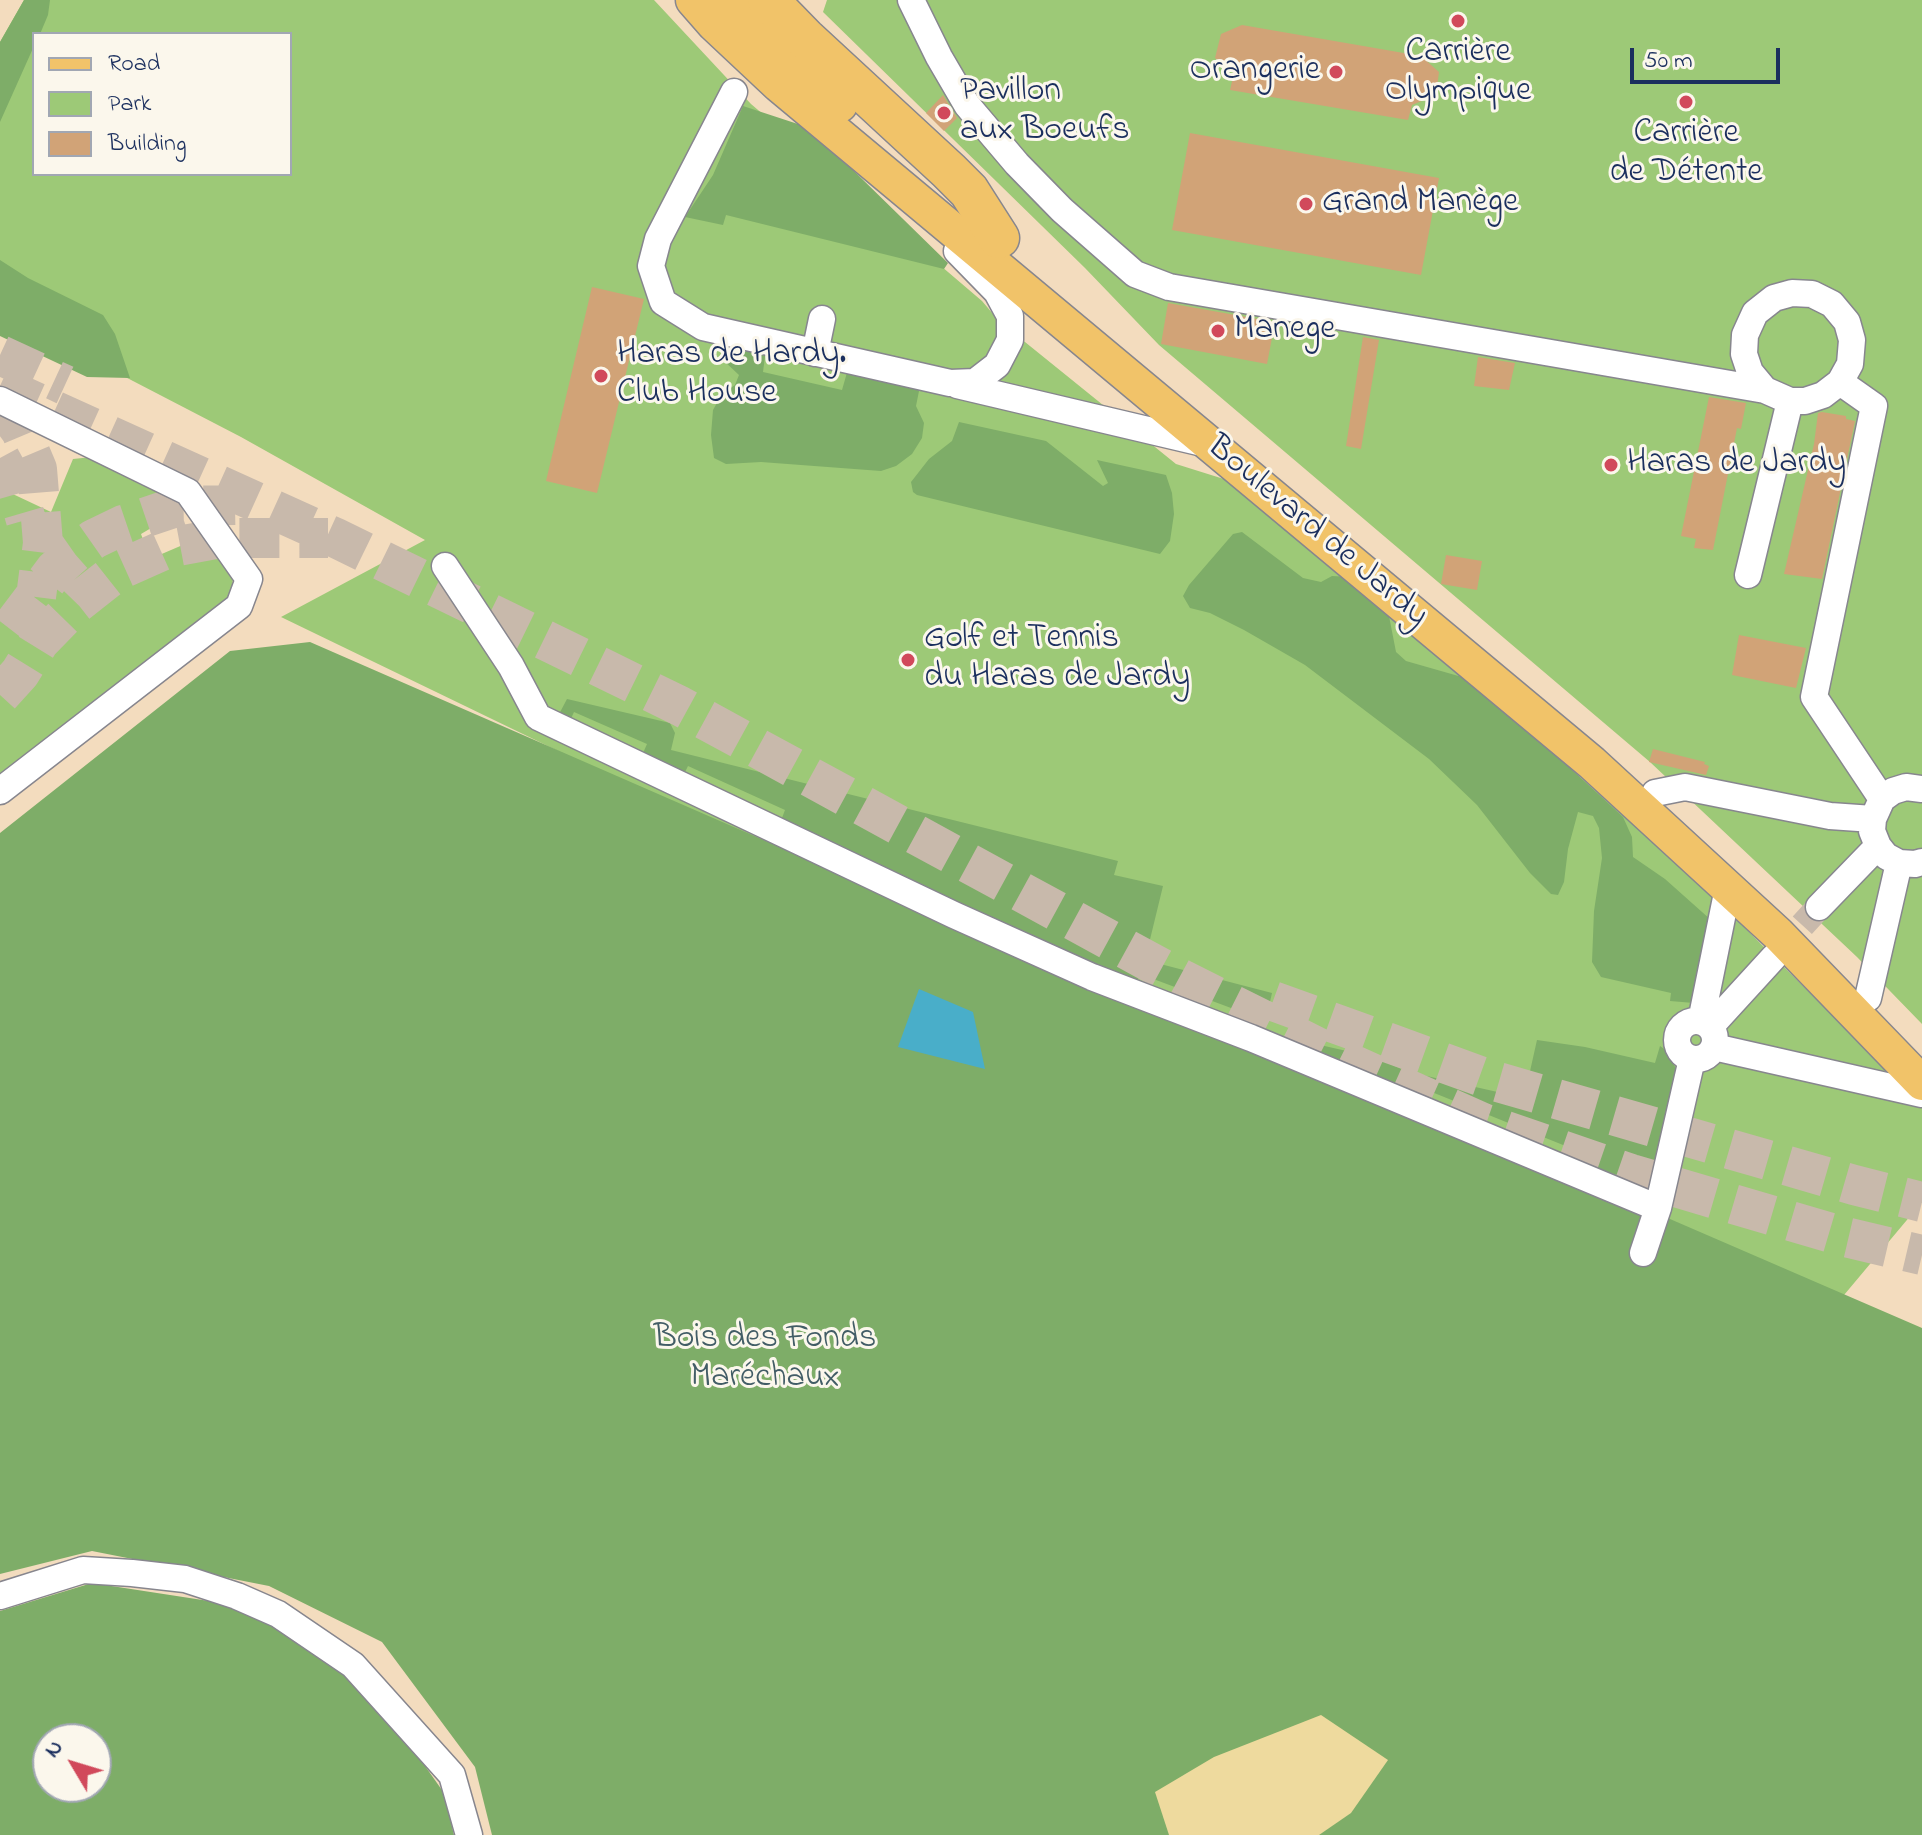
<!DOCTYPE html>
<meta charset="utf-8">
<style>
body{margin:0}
#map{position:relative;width:1922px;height:1835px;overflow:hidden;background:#f3dcbe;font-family:"Indie Flower",sans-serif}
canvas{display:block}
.legend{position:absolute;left:32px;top:32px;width:260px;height:144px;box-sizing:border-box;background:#fbf7ec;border:2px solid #a1a7b3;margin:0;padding:10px 14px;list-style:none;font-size:24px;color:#1b2f5e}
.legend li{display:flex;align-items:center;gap:16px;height:40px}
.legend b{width:40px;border:2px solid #a1a7b3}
.north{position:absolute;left:32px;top:1723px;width:80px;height:80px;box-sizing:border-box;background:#fbf7ec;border:2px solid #a1a7b3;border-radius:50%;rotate:308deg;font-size:22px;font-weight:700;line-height:32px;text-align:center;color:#1b2f5e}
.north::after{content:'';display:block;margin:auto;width:28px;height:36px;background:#d1495b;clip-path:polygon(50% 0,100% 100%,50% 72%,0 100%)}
.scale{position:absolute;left:1630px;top:48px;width:150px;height:36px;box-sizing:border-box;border:4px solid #1b2f5e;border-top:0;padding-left:10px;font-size:24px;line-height:28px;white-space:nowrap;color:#1b2f5e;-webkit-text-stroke:6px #fbf7ec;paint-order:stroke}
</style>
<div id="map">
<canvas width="1922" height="1835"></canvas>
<ul class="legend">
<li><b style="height:10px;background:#f1c369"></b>Road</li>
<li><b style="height:22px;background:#9dc977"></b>Park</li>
<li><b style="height:22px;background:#d1a377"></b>Building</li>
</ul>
<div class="north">N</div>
<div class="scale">50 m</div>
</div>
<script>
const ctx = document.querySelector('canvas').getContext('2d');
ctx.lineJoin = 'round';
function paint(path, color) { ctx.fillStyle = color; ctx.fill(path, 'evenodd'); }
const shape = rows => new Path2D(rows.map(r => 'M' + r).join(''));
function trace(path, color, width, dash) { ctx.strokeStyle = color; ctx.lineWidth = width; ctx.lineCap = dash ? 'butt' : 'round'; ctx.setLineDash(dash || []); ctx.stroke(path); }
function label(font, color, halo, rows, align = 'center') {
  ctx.font = font + ' "Indie Flower",sans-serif'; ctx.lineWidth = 6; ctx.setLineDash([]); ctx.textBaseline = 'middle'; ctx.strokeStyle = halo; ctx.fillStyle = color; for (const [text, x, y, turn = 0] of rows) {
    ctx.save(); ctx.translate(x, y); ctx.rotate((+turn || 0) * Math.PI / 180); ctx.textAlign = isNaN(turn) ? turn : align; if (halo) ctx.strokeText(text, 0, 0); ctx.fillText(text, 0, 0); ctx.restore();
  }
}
paint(shape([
 [24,0,654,0,751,104,982,301,999,321,1176,464,1227,480,1493,699,1711,894,1922,1105,1922,1202,1839,1301,707,823,281,617,425,540,241,437,106,367,0,317,0,42],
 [34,34,290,34,290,174,34,174],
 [827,0,1922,0,1922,1024,1857,957,1650,762,1159,345,1085,268,823,12],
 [92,457,169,489,162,506,163,521,141,534,150,559,199,538,211,536,233,576,232,593,215,615,0,781,0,488,51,512,73,459]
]), '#9dc977');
paint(shape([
 [24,0,50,0,48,15,40,34,34,34,34,46,0,122,0,42],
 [743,106,810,128,948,263,944,269,726,215,723,225,685,217,713,175],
 [0,260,28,278,103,315,115,334,130,378,87,377,0,336],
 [728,342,766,349,763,372,842,390,848,369,920,386,916,406,924,423,922,438,912,454,896,466,881,471,761,462,726,464,714,458,711,435,713,410,722,394,735,385,739,375,723,360],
 [959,422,1046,441,1103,486,1108,483,1097,460,1166,475,1172,493,1174,514,1170,541,1160,554,917,495,913,492,911,482,929,459,952,441],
 [1242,532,1303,578,1321,582,1332,576,1350,577,1389,616,1396,652,1406,661,1476,681,1623,817,1632,837,1633,857,1665,879,1711,920,1694,1003,1670,1001,1671,993,1601,977,1592,962,1594,911,1602,858,1599,828,1593,816,1578,812,1568,849,1564,882,1558,895,1551,894,1530,873,1477,805,1429,759,1305,665,1244,630,1210,613,1190,608,1183,596,1189,585,1233,534],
 [310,642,1130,1000,1559,1171,1922,1328,1922,1835,492,1835,475,1767,382,1642,269,1586,92,1551,0,1574,0,833,230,651],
 [567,699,670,723,675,733,671,750,1118,861,1114,875,1163,886,1145,960,1272,993,1263,1032,1373,1057,1409,1072,1524,1098,1537,1040,1585,1047,1655,1063,1660,1046,1667,1051,1678,1073,1677,1086,1649,1186,1565,1157,1568,1147,1407,1082,1402,1094,1238,1028,1231,1008,1140,974,1135,987,779,826,785,810,688,766,681,780,640,760,647,744,574,712,568,725,557,718],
 [92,1583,261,1609,359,1672,444,1793,454,1835,0,1835,0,1611],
 [48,1739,96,1739,96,1787,48,1787]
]), '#7ead68');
paint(shape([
 [1321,1715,1388,1760,1351,1813,1319,1835,1169,1835,1155,1792,1214,1757]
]), '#eeda9e');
paint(shape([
 [919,989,973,1012,985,1069,898,1047]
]), '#49aec9');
paint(shape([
 [1242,25,1421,56,1439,72,1436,95,1412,105,1408,120,1230,90,1234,73,1215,58,1221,34],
 [943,95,957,118,944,131,926,113],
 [1190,133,1439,178,1421,275,1172,230],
 [592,287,644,299,597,493,546,481],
 [1168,303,1275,322,1267,364,1161,344],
 [1363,337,1379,340,1361,449,1346,446],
 [1478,357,1515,363,1509,390,1474,386],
 [1709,397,1746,403,1741,429,1737,428,1713,550,1694,548,1696,539,1681,536],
 [1822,412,1846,416,1846,419,1855,421,1822,579,1784,574,1814,444,1818,413],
 [1446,555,1482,561,1477,590,1441,584],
 [1739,635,1806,648,1796,688,1732,675],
 [1653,749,1705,762,1704,764,1709,766,1706,775,1649,762]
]), '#d1a377');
trace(shape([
 [1776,954,1819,907]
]), '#c8b9ab', 26, [26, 13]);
trace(shape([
 [0,355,65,385],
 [0,386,336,538,680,706,1183,980,1347,1062,1483,1123,1631,1174,1845,1237,1922,1255],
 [0,403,21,431,37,469,43,543,36,597],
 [0,458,17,489,26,520],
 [10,629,55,570,74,553,94,539,123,525,179,506,235,505],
 [0,695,20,673,39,642,77,603,119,570,168,548,221,538,328,538],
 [1273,1001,1491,1080,1854,1185,1922,1202]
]), '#c8b9ab', 40, [40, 20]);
const minor = shape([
 [911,0,939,57,967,105,1017,164,1062,210,1135,274,1169,287,1765,390,1790,401,1805,401,1823,395,1840,382,1850,364,1852,340,1847,322,1832,304,1812,294,1792,293,1774,298,1755,313,1745,335,1744,354,1750,372,1765,390],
 [734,92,658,239,651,266,663,302,703,327,950,383,975,382,997,365,1010,340,1010,316,997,292,957,251],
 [815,353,822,319],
 [1840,382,1874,406,1814,697,1882,799],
 [957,385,1207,444],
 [0,400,188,492,249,579,239,606,0,791],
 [445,566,511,666,538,717,954,915,1092,977,1251,1038,1658,1208],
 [1748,575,1790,401],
 [1922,789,1906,787,1893,791,1882,799,1873,819,1872,831,1878,846,1886,856,1899,863,1915,864,1922,862],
 [1655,793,1685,787,1830,816,1873,819],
 [1819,907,1878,846],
 [1868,998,1899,863],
 [1701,1021,1728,888],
 '1677 1040a19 19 0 1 1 38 0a19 19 0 1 1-38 0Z',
 [1710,1027,1774,957],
 [1714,1047,1922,1094],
 [1643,1253,1658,1208,1692,1059],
 [0,1596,83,1570,132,1573,185,1579,237,1596,278,1614,353,1665,452,1775,469,1835]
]);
const major = shape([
 [693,0,714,24,779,85,1592,763,1778,934,1922,1083],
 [729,0,805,76,840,105]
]);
const highway = shape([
 [768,0,805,38,949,171,969,191,999,238]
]);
trace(minor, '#87868e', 29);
trace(major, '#87868e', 37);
trace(highway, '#87868e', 43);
trace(minor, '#fff', 26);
trace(major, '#f1c369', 34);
trace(highway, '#f1c369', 40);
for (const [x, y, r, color] of [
 [1458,21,8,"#d1495b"],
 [1336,72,8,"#d1495b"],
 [1686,102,8,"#d1495b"],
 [944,113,8,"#d1495b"],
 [1306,204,8,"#d1495b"],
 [1218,331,8,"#d1495b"],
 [601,376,8,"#d1495b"],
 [1611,465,8,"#d1495b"],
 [908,660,8,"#d1495b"]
]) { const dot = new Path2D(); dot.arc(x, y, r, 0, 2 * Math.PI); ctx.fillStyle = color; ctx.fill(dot); trace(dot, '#fbf7ec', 3); }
label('34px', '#1b2f5e', '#fbf7ec', [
 ["Carrière",1458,54,"center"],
 ["Olympique",1458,93,"center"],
 ["Orangerie",1320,72,"right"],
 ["Pavillon",960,93],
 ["aux Boeufs",960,132],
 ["Carrière",1686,135,"center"],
 ["de Détente",1686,174,"center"],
 ["Grand Manège",1322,204],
 ["Manege",1234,331],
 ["Haras de Hardy.",617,356],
 ["Club House",617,395],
 ["Haras de Jardy",1627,465],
 ["Golf et Tennis",924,640],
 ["du Haras de Jardy",924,679]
], 'left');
label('34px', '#1b2f5e', '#fbf7ec', [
 ["Boulevard de Jardy",1316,533,40]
]);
label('34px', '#425d66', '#fbf7ec', [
 ["Bois des Fonds",765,1340],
 ["Maréchaux",765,1379]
]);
</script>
